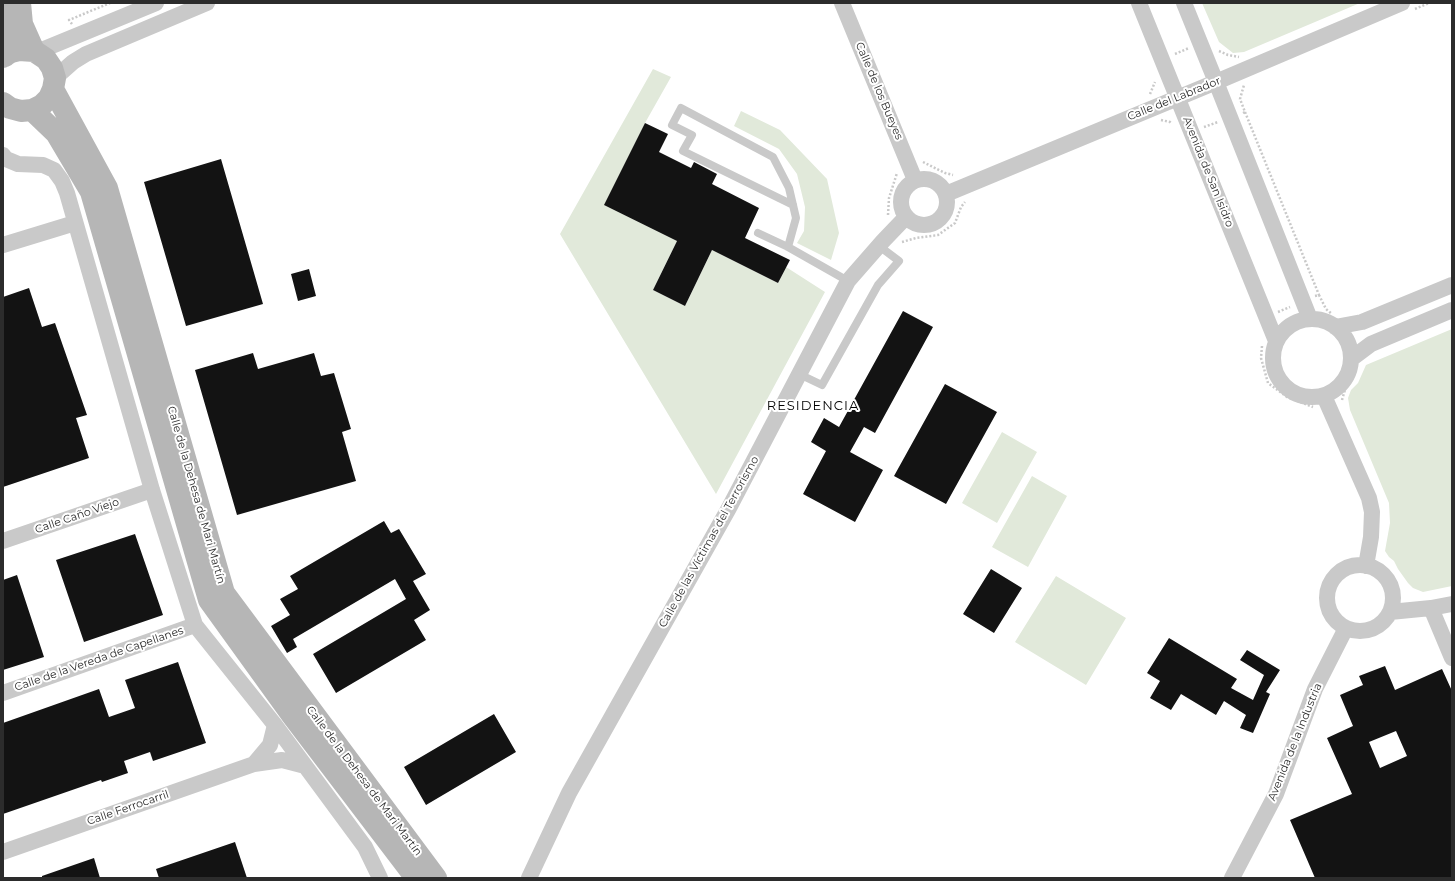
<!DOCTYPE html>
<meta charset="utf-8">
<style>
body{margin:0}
#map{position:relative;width:1455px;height:881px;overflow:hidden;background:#fff;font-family:Montserrat,sans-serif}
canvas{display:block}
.frame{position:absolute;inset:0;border:4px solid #2c2c2c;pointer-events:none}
</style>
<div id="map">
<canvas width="1455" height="881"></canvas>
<div class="frame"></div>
</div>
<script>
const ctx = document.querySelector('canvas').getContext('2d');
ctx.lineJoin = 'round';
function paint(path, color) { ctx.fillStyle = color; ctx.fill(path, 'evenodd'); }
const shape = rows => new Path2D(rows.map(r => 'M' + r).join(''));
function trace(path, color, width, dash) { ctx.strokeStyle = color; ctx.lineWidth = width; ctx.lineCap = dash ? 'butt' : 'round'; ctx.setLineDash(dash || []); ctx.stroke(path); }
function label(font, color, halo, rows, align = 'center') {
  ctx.font = font + ' Montserrat,sans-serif'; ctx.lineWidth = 4; ctx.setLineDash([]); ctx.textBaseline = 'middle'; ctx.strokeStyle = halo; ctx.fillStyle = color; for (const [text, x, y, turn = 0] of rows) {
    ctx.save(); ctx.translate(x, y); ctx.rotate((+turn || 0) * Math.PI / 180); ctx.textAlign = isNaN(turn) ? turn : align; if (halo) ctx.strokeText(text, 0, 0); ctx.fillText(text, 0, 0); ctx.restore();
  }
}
paint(shape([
 [1202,3,1360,3,1244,52,1233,53,1219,42],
 [653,69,671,77,645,123,605,205,677,241,653,290,685,306,712,250,778,283,786,267,825,292,716,494,560,234],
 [741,111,780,130,827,179,839,233,831,260,797,243,804,231,805,207,797,174,779,149,734,126],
 [1452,329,1452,586,1423,592,1413,588,1408,583,1398,569,1394,561,1389,557,1385,551,1390,523,1389,503,1350,410,1348,398,1351,390,1358,383,1366,365],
 [1002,432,1037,452,997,523,962,503],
 [1032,476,1067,496,1028,567,992,547],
 [1056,576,1126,618,1086,685,1015,642]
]), '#e1e9da');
paint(shape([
 [645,123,668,134,659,152,691,168,694,162,717,174,712,184,759,208,745,238,790,260,778,283,712,250,685,306,653,290,677,241,604,205],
 [221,159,263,304,186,326,144,182],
 [309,269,316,296,298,301,291,274],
 [29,288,42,327,55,323,87,415,76,418,89,458,3,487,3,297],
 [903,311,933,327,875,433,864,427,850,452,883,470,855,522,803,494,826,451,811,442,824,418,839,427],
 [253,353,258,369,314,353,321,376,334,373,351,429,342,432,356,481,237,515,195,370],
 [945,384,997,412,946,504,894,476],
 [384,521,391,533,399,529,426,574,413,581,430,610,414,620,426,640,336,693,313,654,406,599,395,579,293,639,297,647,287,653,271,626,290,615,280,599,298,589,290,576],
 [135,534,163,615,84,642,56,560],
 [991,569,1022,588,994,633,963,614],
 [17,575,44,657,3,670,3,580],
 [1169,638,1237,679,1231,688,1253,700,1264,675,1240,660,1247,650,1280,670,1266,692,1270,694,1253,733,1240,728,1246,715,1224,701,1216,715,1181,694,1171,710,1150,698,1160,681,1147,673],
 [178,662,206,743,153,761,150,752,124,761,128,773,102,782,101,780,3,814,3,723,99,689,109,717,135,708,125,680],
 [1385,666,1395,690,1442,669,1452,691,1452,878,1315,878,1290,820,1352,794,1327,738,1353,726,1340,695,1363,685,1359,676],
 [1396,731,1407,756,1380,768,1369,742],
 [494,714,516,752,426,805,404,767],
 [235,842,247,878,159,878,156,869],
 [94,858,100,878,42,878,42,876]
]), '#131313');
trace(shape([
 [1415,9,1429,3],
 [72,24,69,20,110,3],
 [1219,51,1228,55,1239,57],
 [1175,54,1189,48],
 [1150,94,1155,82],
 [1245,112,1319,295],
 [1243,113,1245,112,1240,99,1244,85],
 [1161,120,1170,122,1171,123],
 [1204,127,1218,122],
 [923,162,945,173,953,175],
 [888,215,889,198,897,173],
 [902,242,916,238,938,235,955,223,961,207,965,202],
 [1315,296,1319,295,1326,309,1332,314],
 [1278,312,1290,307],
 [1262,346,1261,358,1268,383,1287,397,1313,407],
 [1342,400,1346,386,1354,372]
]), '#c9c9c9', 2.5, [2, 2]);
trace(shape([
 [758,233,788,247,848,281],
 [788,247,796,218,789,188,773,157,681,108,672,125,692,135,683,151,793,205],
 [799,374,822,385,878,285,899,261,879,246]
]), '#c9c9c9', 8);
trace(shape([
 [842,3,915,180],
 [1139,3,1276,341],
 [1184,3,1216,82,1310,319],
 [37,52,156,3],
 [55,78,73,62,86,54,207,3],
 [3,155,6,159,18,164,43,165,54,170,62,181,67,193,152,490,195,625,275,725,365,847,380,878],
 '901 202a23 23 0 1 1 46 0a23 23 0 1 1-46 0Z',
 [946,194,1216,82,1402,3],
 [3,245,75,223],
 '1273 358a39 39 0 1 1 78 0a39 39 0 1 1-78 0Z',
 [1335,327,1362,322,1452,285],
 [1351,359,1371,344,1452,310],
 [1324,396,1369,498,1372,512,1371,537,1366,566],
 [3,541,152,490],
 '1327 598a33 33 0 1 1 66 0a33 33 0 1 1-66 0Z',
 [1431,608,1452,658],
 [1390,612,1431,608,1452,604],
 [3,693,195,625],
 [254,764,270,745,275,725],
 [3,852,254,764,282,760,305,766],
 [529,878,569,793,729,508,848,281,883,241,906,217],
 [1232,878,1276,794,1315,689,1346,628]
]), '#c9c9c9', 16);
trace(shape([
 [20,3,22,24,34,51],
 [5,56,9,31,6,3],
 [3,57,11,52,19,50,34,51,46,59,52,68,55,78,53,89,49,98,42,105,32,110,21,111,10,108,3,103],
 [53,89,107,188,224,593,436,878],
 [32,110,56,133,91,192,209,600,292,715,416,878]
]), '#b6b6b6', 22);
label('11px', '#2c2c2c', '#fff', [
 ["Calle de los Bueyes",879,91,67],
 ["Calle del Labrador",1174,99,-22],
 ["Avenida de San Isidro",1208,172,68],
 ["Calle de la Dehesa de Mari Martín",196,495,74],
 ["Calle Caño Viejo",77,516,-19],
 ["Calle de las Víctimas del Terrorismo",709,542,-61],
 ["Calle de la Vereda de Capellanes",99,659,-19],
 ["Avenida de la Industria",1295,742,-68],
 ["Calle de la Dehesa de Mari Martín",364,781,53],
 ["Calle Ferrocarril",128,808,-19]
]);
ctx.letterSpacing = '1px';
label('13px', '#000', '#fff', [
 ["RESIDENCIA",813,406]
]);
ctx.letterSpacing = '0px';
</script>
